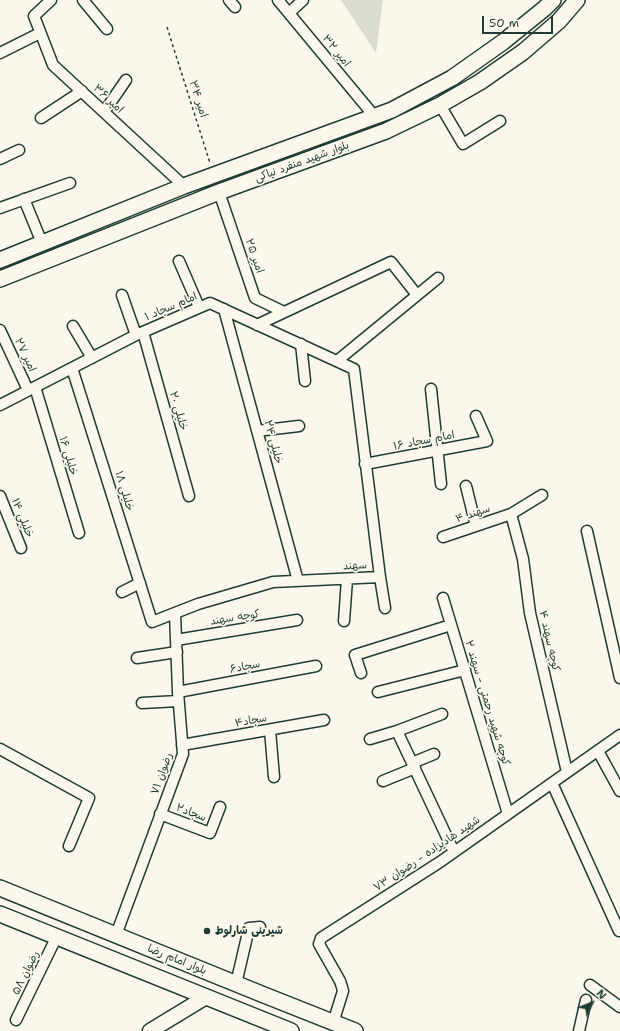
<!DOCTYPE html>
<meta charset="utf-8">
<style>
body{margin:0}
#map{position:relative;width:620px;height:1031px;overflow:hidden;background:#fbf7ec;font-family:"Shantell Sans",sans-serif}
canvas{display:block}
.north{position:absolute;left:572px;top:983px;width:40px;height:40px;-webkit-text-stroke:3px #fbf7ec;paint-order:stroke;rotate:47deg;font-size:11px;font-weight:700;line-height:16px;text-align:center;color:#1f3d34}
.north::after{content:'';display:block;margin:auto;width:14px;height:18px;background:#1f3d34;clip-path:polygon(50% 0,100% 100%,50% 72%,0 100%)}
.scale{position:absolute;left:482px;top:16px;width:71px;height:18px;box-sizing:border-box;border:2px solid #1f3d34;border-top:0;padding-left:5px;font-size:12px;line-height:14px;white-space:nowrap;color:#1f3d34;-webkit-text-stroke:3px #fbf7ec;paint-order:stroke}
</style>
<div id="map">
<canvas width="620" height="1031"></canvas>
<div class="north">N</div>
<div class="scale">50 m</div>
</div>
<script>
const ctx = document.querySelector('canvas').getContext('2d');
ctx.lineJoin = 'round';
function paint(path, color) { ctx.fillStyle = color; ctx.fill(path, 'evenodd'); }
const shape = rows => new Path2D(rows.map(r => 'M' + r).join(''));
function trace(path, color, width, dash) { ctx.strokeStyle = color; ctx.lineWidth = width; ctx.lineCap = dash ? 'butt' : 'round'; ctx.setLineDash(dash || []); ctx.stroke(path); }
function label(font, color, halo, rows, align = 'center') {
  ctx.font = font + ' "Shantell Sans","Playpen Sans Arabic",sans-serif'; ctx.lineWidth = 3.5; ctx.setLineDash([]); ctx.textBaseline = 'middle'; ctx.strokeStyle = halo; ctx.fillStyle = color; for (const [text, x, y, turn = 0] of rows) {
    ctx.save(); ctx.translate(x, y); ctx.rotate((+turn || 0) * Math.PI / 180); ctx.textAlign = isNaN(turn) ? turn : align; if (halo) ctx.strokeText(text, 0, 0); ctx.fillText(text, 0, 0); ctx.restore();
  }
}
paint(shape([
 [341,0,383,0,376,53]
]), '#dbdcd1');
const street = shape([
 [51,0,34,16,53,65,184,186],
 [83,0,107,29],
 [229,0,235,7],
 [278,0,375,117],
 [289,13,303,0],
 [0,53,40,33],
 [440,105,463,144,500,121],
 [104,112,126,80],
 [41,118,82,91],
 [0,159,19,150],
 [219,192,255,298,284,312],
 [24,199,42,243],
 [0,208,70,183],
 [179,261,199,307],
 [122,295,136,335],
 [224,309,298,581],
 [257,325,391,262,417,295],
 [73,326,92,358],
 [0,330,28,390],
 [143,332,189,496],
 [301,344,305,381],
 [337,361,438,278],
 [35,387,79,533],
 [431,389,441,484],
 [0,405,136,335,210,303,354,369,380,577,273,582,198,604,152,622,72,368],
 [257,431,299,426],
 [365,464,487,441,476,416],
 [466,486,476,526],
 [0,496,21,548],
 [511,514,523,559,530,613,567,772],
 [587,531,620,678],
 [443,537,511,514,542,495],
 [380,577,385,608],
 [122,592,140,583],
 [443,598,508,814],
 [344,621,347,579],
 [176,640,297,620],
 [137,658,177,652],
 [361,673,355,655,451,625],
 [178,692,316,666],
 [378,692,465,670],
 [142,703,178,701],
 [270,730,274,777],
 [397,731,454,852],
 [370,739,397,731,442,714],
 [182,745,324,720],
 [0,749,89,798,69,846],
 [598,751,620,791],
 [412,763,434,754],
 [383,781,415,768],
 [552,783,619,931],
 [160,814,210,833,220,807],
 [116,935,183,754,178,692,175,613],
 [236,984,249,928,260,927],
 [590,985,620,1007],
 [16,1020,57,936],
 [333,1023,343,991,342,987,340,981,319,944,321,938,440,862,620,735],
 [579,1031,586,1000]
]);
const secondary = shape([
 [150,1031,206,997]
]);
const primary = shape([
 [0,260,184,186,392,110,452,78,503,42,545,8,553,0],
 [0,279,219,192,386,131,440,105,480,82,523,52,559,21,577,0],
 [0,888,264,995,355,1031],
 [0,914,291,1031]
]);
trace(street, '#1f3d34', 13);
trace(secondary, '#1f3d34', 17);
trace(primary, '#1f3d34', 18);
trace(shape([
 [167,27,210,163]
]), '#1f3d34', 1.5, [3, 3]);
trace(street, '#fbf7ec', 10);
trace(secondary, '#fbf7ec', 14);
trace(primary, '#fbf7ec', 15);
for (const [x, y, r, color] of [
 [207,931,4,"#1f3d34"]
]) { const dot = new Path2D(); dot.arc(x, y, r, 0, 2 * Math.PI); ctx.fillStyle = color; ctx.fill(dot); trace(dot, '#fbf7ec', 1.5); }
label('11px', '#1f3d34', '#fbf7ec', [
 ["امیر ۳۲",336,51,51],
 ["امیر ۳۶",108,99,43],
 ["امیر ۳۴",198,99,72],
 ["بلوار شهید منفرد نیاکی",302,162,-20],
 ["امیر ۲۵",254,256,71],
 ["امام سجاد ۱",171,307,-23],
 ["امیر ۲۷",25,355,65],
 ["خلیلی ۲۰",178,411,74],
 ["امام سجاد ۱۶",424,441,-11],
 ["خلیلی ۲۴",273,442,75],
 ["خلیلی ۱۶",68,456,73],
 ["خلیلی ۱۸",124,491,73],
 ["سهند ۴",473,514,-19],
 ["خلیلی ۱۴",22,518,68],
 ["سهند",355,566,-3],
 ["كوچه سهند",235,618,-9],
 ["کوچه سهند ۴",549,641,77],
 ["سجاد۶",245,667,-11],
 ["کوچه شهید رحمتی - سهند ۲",487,703,73],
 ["سجاد۴",251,721,-10],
 ["رضوان ۷۱",162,774,-70],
 ["سجاد۲",191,813,21],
 ["شهید هادیزاده - رضوان ۷۳",427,854,-34],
 ["بلوار امام رضا",177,960,22],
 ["رضوان ۵۸",26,973,-64]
]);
label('bold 11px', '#1f3d34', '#fbf7ec', [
 ["شیرینی شارلوط",215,931]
], 'left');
</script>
